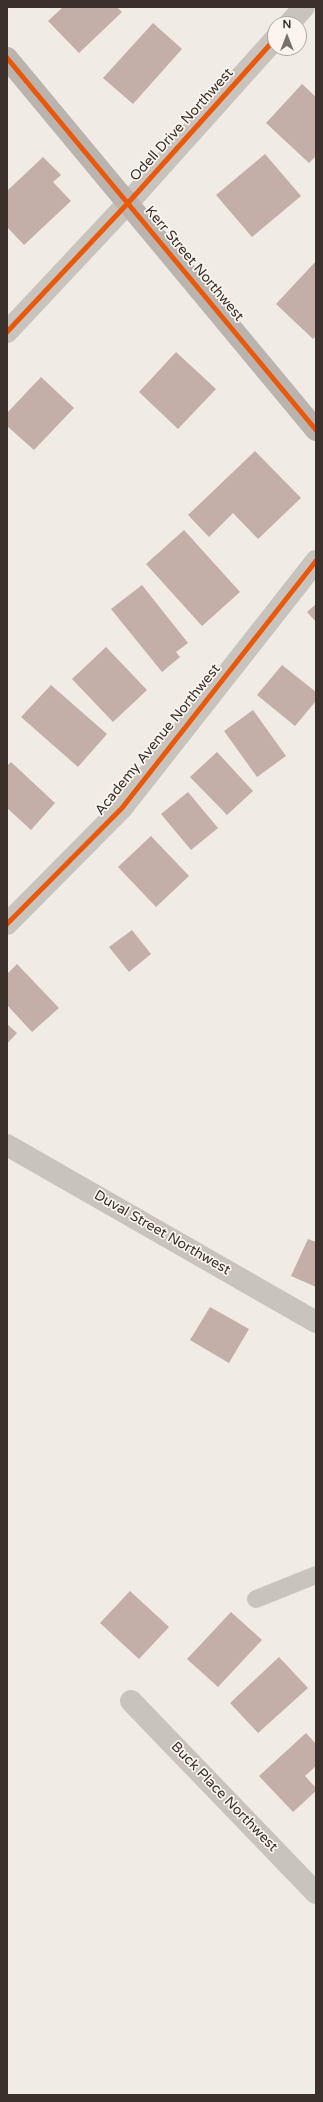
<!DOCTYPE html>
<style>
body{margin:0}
#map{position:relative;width:323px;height:2102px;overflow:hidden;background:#f0ebe5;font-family:"Varela Round",sans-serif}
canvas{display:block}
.frame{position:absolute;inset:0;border:8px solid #3b302b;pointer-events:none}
.north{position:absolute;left:267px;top:16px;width:40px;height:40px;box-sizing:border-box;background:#fbf5ee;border:1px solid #aea6a0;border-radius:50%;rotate:0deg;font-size:11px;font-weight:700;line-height:16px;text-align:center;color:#3b302b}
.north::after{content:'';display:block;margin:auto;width:14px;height:18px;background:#7a716c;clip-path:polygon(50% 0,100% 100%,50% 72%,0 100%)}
</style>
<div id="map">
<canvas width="323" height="2102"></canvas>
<div class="frame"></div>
<div class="north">N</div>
</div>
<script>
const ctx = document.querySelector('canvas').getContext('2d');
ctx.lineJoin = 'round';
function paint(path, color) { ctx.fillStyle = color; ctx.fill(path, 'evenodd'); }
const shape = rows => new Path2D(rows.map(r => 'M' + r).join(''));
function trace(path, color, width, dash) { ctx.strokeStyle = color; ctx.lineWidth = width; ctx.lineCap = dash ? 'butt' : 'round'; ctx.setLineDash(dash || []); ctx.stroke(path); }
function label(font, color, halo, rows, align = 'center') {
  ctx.font = font + ' "Varela Round",sans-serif'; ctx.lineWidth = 3.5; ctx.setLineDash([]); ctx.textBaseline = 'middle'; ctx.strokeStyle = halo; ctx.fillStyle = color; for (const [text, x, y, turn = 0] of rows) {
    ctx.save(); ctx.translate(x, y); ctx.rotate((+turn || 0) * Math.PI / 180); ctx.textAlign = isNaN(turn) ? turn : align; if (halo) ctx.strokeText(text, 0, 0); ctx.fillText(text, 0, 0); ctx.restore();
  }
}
paint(shape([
 [63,7,117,7,122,12,79,53,48,21],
 [153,23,182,49,133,104,103,78],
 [302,84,316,97,316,156,309,163,266,123],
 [265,154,301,196,252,237,216,195],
 [43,157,61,175,53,182,71,201,24,245,7,227,7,191],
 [316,261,316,336,313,339,276,304],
 [176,352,216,389,178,429,139,392],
 [41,377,74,408,34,450,7,426,7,413],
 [255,451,301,498,258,539,233,513,209,537,188,515],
 [184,530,240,592,202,626,146,564],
 [142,585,188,643,176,652,180,657,162,672,111,609],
 [316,604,316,622,307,612],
 [106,647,147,690,113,722,72,679],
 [282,665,316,692,316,701,295,726,257,695],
 [51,685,107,734,78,767,21,717],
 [253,710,286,756,257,777,224,731],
 [217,752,253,791,227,815,190,777],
 [11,762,55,803,31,830,7,808,7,766],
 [188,792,218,828,191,850,161,814],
 [151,836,189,876,156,907,118,867],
 [132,930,151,954,129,972,109,947],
 [17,964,59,1008,32,1032,7,1005,7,974],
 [7,1024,17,1033,7,1044],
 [308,1239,316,1242,316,1287,291,1276],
 [210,1307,249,1329,229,1363,190,1340],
 [130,1591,169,1627,139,1659,100,1623],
 [231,1612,262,1640,218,1687,187,1659],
 [279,1657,308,1688,258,1733,230,1703],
 [306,1733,316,1744,316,1766,305,1776,316,1788,316,1791,293,1812,259,1776]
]), '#c3afa7');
trace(shape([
 [256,1599,316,1575]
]), '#c9c3be', 18);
trace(shape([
 [289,24,304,7],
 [7,332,128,203,275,39],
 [7,924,122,808,316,561],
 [7,1145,316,1322],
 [131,1701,316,1893]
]), '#c9c3be', 22);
trace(shape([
 [7,58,316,430]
]), '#bab3ae', 22);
trace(shape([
 [7,58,316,430],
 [7,332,128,203,275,39],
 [7,924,122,808,316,561]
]), '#e8590c', 5);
label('14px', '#3b302b', '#fbf5ee', [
 ["Odell Drive Northwest",182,125,-48],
 ["Kerr Street Northwest",194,264,50],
 ["Academy Avenue Northwest",158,740,-51],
 ["Duval Street Northwest",162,1233,30],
 ["Buck Place Northwest",224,1797,46]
]);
</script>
